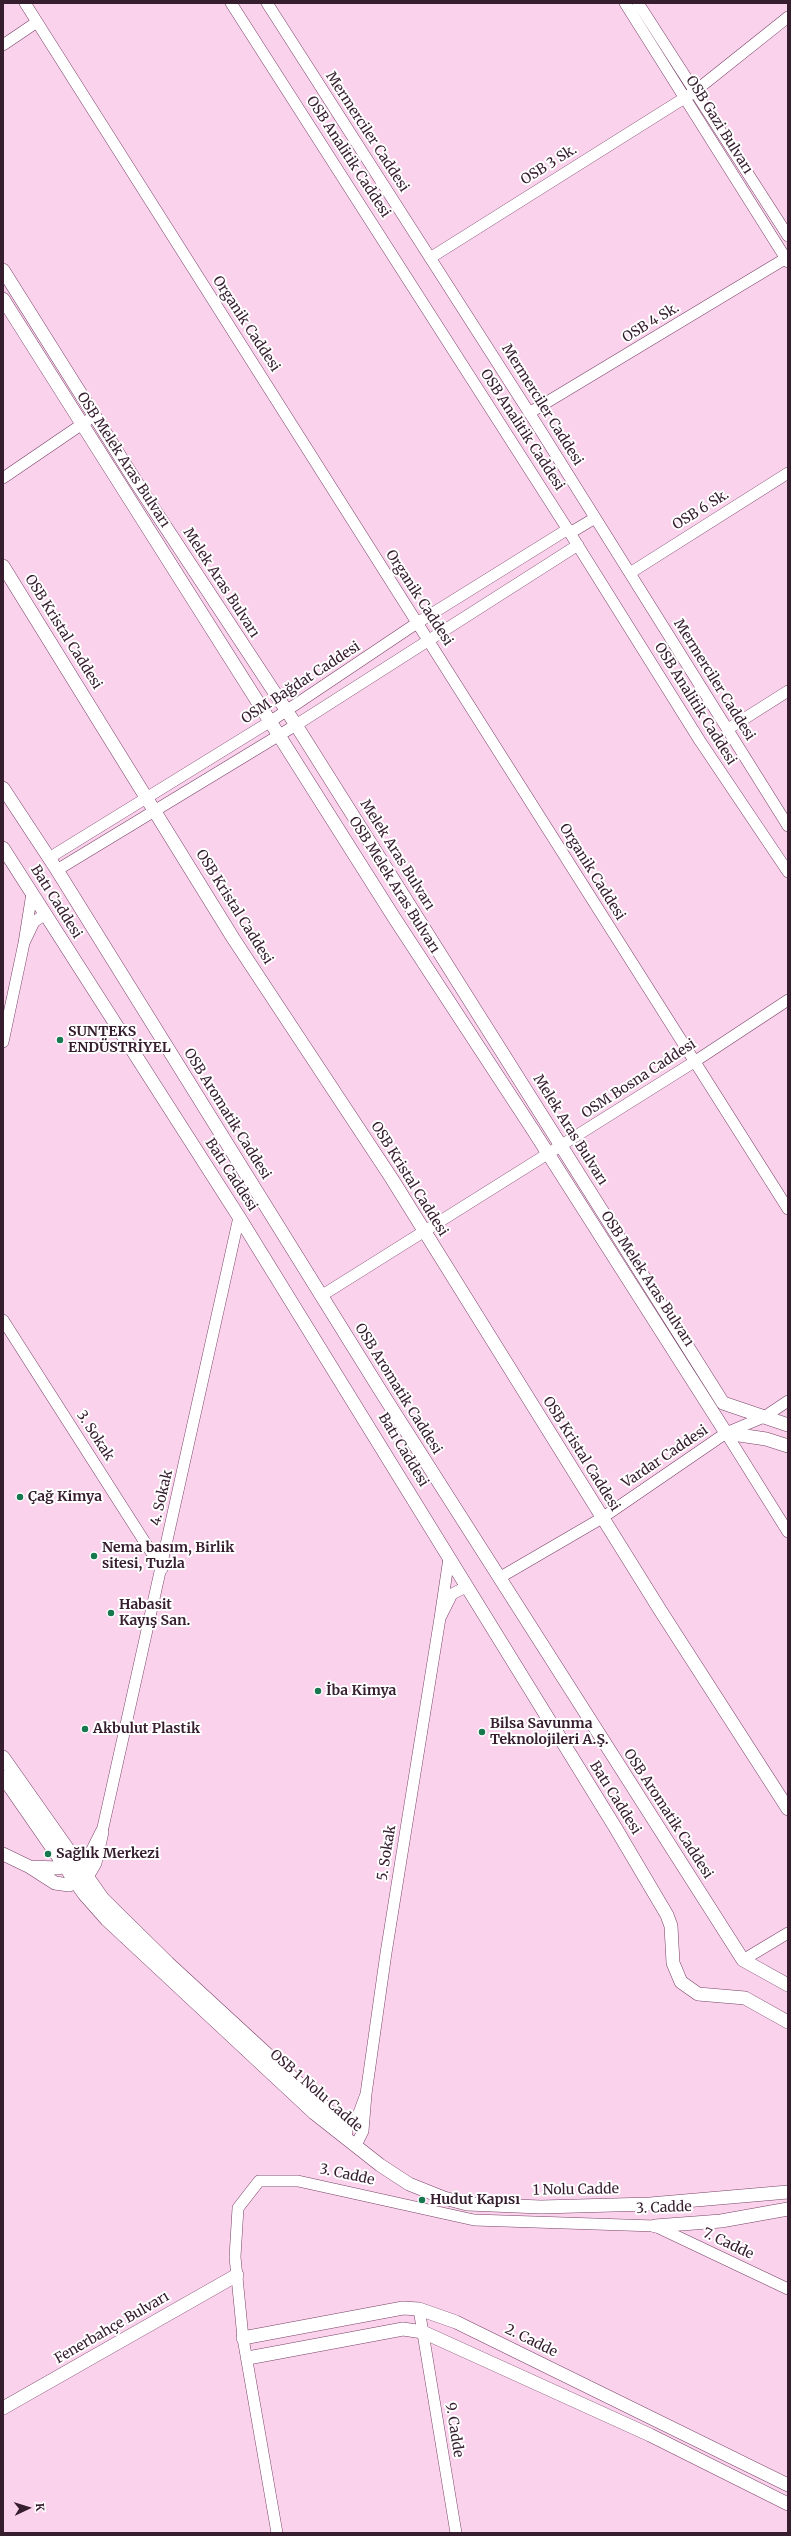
<!DOCTYPE html>
<meta charset="utf-8">
<style>
body{margin:0}
#map{position:relative;width:791px;height:2536px;overflow:hidden;background:#fbd2ec;font-family:Merriweather,serif}
canvas{display:block}
.frame{position:absolute;inset:0;border:4px solid #361e2f;pointer-events:none}
.north{position:absolute;left:8px;top:2488px;width:40px;height:40px;-webkit-text-stroke:3px #fff;paint-order:stroke;rotate:86deg;font-size:11px;font-weight:700;line-height:16px;text-align:center;color:#361e2f}
.north::after{content:'';display:block;margin:auto;width:14px;height:18px;background:#361e2f;clip-path:polygon(50% 0,100% 100%,50% 72%,0 100%)}
</style>
<div id="map">
<canvas width="791" height="2536"></canvas>
<div class="frame"></div>
<div class="north">K</div>
</div>
<script>
const ctx = document.querySelector('canvas').getContext('2d');
ctx.lineJoin = 'round';
const shape = rows => new Path2D(rows.map(r => 'M' + r).join(''));
function trace(path, color, width, dash) { ctx.strokeStyle = color; ctx.lineWidth = width; ctx.lineCap = dash ? 'butt' : 'round'; ctx.setLineDash(dash || []); ctx.stroke(path); }
function label(font, color, halo, rows, align = 'center') {
  ctx.font = font + ' Merriweather,serif'; ctx.lineWidth = 4; ctx.setLineDash([]); ctx.textBaseline = 'middle'; ctx.strokeStyle = halo; ctx.fillStyle = color; for (const [text, x, y, turn = 0] of rows) {
    ctx.save(); ctx.translate(x, y); ctx.rotate((+turn || 0) * Math.PI / 180); ctx.textAlign = isNaN(turn) ? turn : align; if (halo) ctx.strokeText(text, 0, 0); ctx.fillText(text, 0, 0); ctx.restore();
  }
}
const minor = shape([
 [25,3,788,1209],
 [231,3,570,533,700,741,788,872],
 [267,3,539,428,788,826],
 [625,3,788,262],
 [638,3,788,236],
 [3,45,37,22],
 [430,258,694,92,788,17],
 [529,413,788,257],
 [3,478,94,416],
 [570,533,595,518],
 [630,573,788,473],
 [728,729,788,691],
 [49,858,271,721,417,623,568,529],
 [57,870,296,725,578,545],
 [32,893,24,943,34,922,45,914],
 [3,1042,24,943],
 [321,1296,694,1062,788,1000],
 [3,1320,162,1569],
 [726,1433,788,1532],
 [449,1558,440,1618,452,1594,466,1587],
 [499,1578,602,1518,726,1433,764,1417,788,1401],
 [102,1832,239,1217],
 [743,1960,788,1933],
 [366,2094,386,1953,440,1618],
 [340,2124,350,2124,356,2121,366,2094,363,2131,356,2145],
 [419,2309,456,2533],
 [277,2533,243,2338,235,2257,238,2208,259,2181,298,2181,474,2220,655,2226,788,2289]
]);
const tertiary = shape([
 [3,270,136,482,296,725,723,1403,788,1425],
 [3,299,395,919,533,1130,726,1433,766,1439,788,1446],
 [3,566,233,938,392,1179,660,1610,788,1809],
 [3,788,57,870,380,1390,743,1960,788,1985],
 [3,848,239,1217,615,1827,667,1915,671,1926,673,1963,681,1982,698,1994,745,1998,788,2022],
 [3,1757,103,1899,168,1963,331,2113,346,2132],
 [3,1777,84,1894,107,1920,314,2113,380,2165,409,2184,444,2198,467,2204,541,2207,650,2204,788,2192],
 [102,1832,95,1863,88,1875,81,1880,69,1885,55,1883,30,1867,58,1868,83,1860,92,1852,102,1832],
 [3,1854,30,1867],
 [655,2226,721,2221,788,2209],
 [243,2338,403,2308,419,2309,456,2322,788,2485],
 [248,2358,403,2329,423,2332,650,2435,788,2504],
 [3,2408,237,2275]
]);
trace(minor, '#794168', 12);
trace(tertiary, '#794168', 14);
trace(minor, '#fff', 11);
trace(tertiary, '#fff', 13);
for (const [x, y, r, color] of [
 [60,1040,4,"#17784f"],
 [20,1497,4,"#17784f"],
 [94,1556,4,"#17784f"],
 [111,1613,4,"#17784f"],
 [318,1691,4,"#17784f"],
 [85,1729,4,"#17784f"],
 [482,1732,4,"#17784f"],
 [48,1854,4,"#17784f"],
 [422,2200,4,"#17784f"]
]) { const dot = new Path2D(); dot.arc(x, y, r, 0, 2 * Math.PI); ctx.fillStyle = color; ctx.fill(dot); trace(dot, '#fff', 1.5); }
label('14px', '#361e2f', '#fff', [
 ["OSB Gazi Bulvarı",719,125,58],
 ["Mermerciler Caddesi",367,132,57],
 ["OSB Analitik Caddesi",348,157,57],
 ["OSB 3 Sk.",549,165,-32],
 ["OSB 4 Sk.",651,323,-31],
 ["Organik Caddesi",246,324,57],
 ["Mermerciler Caddesi",542,405,58],
 ["OSB Analitik Caddesi",522,430,57],
 ["OSB Melek Aras Bulvarı",123,460,57],
 ["OSB 6 Sk.",701,510,-32],
 ["Melek Aras Bulvarı",221,583,57],
 ["Organik Caddesi",419,598,57],
 ["OSB Kristal Caddesi",63,632,58],
 ["Mermerciler Caddesi",714,680,58],
 ["OSM Bağdat Caddesi",301,683,-33],
 ["OSB Analitik Caddesi",695,704,58],
 ["Melek Aras Bulvarı",397,855,58],
 ["Organik Caddesi",592,872,58],
 ["OSB Melek Aras Bulvarı",394,885,58],
 ["Batı Caddesi",56,902,58],
 ["OSB Kristal Caddesi",234,907,58],
 ["OSM Bosna Caddesi",639,1079,-33],
 ["OSB Aromatik Caddesi",227,1114,58],
 ["Melek Aras Bulvarı",570,1130,58],
 ["Batı Caddesi",231,1175,57],
 ["OSB Kristal Caddesi",409,1179,58],
 ["OSB Melek Aras Bulvarı",647,1279,57],
 ["OSB Aromatik Caddesi",398,1389,58],
 ["3. Sokak",95,1436,57],
 ["Batı Caddesi",403,1450,59],
 ["OSB Kristal Caddesi",581,1454,58],
 ["Vardar Caddesi",665,1457,-34],
 ["4. Sokak",162,1498,-77],
 ["Batı Caddesi",615,1798,58],
 ["OSB Aromatik Caddesi",668,1814,57],
 ["5. Sokak",387,1853,-81],
 ["OSB 1 Nolu Cadde",316,2091,41],
 ["3. Cadde",347,2175,12],
 ["1 Nolu Cadde",576,2190,-1],
 ["3. Cadde",664,2208,-2],
 ["7. Cadde",728,2244,25],
 ["Fenerbahçe Bulvarı",112,2328,-30],
 ["2. Cadde",531,2341,26],
 ["9. Cadde",454,2430,81]
]);
label('bold 14px', '#361e2f', '#fff', [
 ["SUNTEKS",68,1032],
 ["ENDÜSTRİYEL",68,1048],
 ["Çağ Kimya",28,1497],
 ["Nema basım, Birlik",102,1548],
 ["sitesi, Tuzla",102,1564],
 ["Habasit",119,1605],
 ["Kayış San.",119,1621],
 ["İba Kimya",326,1691],
 ["Bilsa Savunma",490,1724],
 ["Teknolojileri A.Ş.",490,1740],
 ["Akbulut Plastik",93,1729],
 ["Sağlık Merkezi",56,1854],
 ["Hudut Kapısı",430,2200]
], 'left');
</script>
